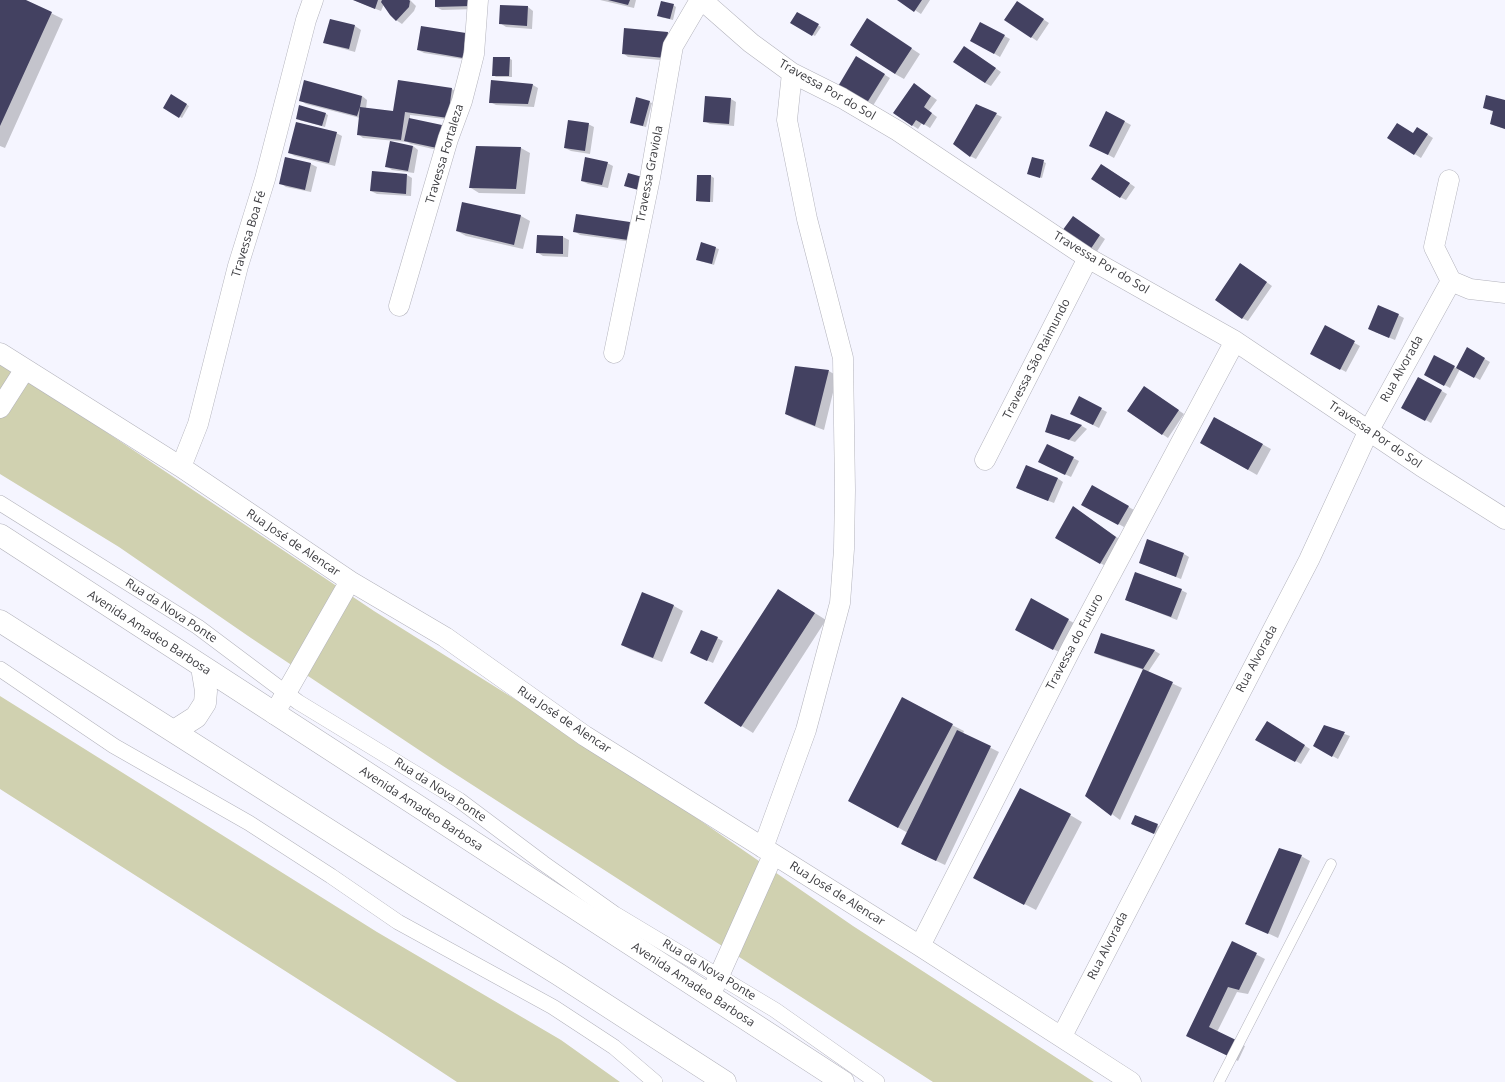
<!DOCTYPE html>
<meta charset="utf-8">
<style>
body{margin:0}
canvas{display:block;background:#f5f5ff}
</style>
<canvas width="1505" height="1082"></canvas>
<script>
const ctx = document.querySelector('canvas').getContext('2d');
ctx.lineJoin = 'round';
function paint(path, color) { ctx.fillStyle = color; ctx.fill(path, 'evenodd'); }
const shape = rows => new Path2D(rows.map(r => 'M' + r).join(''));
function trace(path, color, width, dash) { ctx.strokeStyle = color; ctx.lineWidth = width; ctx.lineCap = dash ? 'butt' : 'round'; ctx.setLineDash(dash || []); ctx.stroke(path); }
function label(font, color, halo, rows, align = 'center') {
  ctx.font = font + ' "Open Sans",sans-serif'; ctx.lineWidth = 4; ctx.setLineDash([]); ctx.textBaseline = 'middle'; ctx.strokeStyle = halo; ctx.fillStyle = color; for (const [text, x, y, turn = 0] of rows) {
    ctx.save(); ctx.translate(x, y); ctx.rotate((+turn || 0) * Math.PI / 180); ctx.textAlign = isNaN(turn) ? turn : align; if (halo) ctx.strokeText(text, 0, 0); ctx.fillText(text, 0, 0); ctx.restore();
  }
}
paint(shape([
 [0,361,374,611,617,763,853,926,1094,1082,933,1082,443,766,251,638,119,547,0,474],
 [0,696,377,932,561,1040,620,1082,457,1082,384,1034,0,789]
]), '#d0d1b0');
paint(shape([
 [0,0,24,0,63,19,5,148,0,146],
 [353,0,410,0,416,6,414,11,402,24,396,20,384,4,381,11],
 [436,0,477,0,477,9,442,10,436,7],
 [600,0,636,0,634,8],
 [899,0,930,0,921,14],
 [673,5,676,7,673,20,660,17],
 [1022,6,1049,23,1037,41,1006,20],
 [528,7,533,11,532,29,506,27,500,23],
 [797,13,821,27,815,36,792,23],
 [330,20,355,26,361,30,355,52,330,45,325,42],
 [981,23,1010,39,1000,57,971,40],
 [876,25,920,54,904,79,895,74],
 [668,33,673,37,671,61,628,57,623,53],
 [472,37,468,60,424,53,418,50],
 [970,50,1001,72,991,86,985,83],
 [509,58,512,60,512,77,496,77,493,75],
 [857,58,890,78,871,109,838,88],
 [492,81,533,85,538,88,534,107,496,105,490,102],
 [920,88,937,100,929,111,937,117,930,128,922,123,918,129,912,125],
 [452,89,458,92,454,120,410,115,410,119,441,126,447,129,442,151,411,144,407,142,363,138,358,134,360,118,306,104,300,100,362,96,367,100,366,109,394,112],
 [171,95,189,106,182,118,164,108],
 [731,99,736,102,734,126,710,124,704,121],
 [1505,101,1505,129,1491,124,1494,112,1484,108],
 [649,102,652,103,646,127,633,124],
 [977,105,1002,117,976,159,970,156],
 [1107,112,1131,125,1114,158,1094,147],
 [326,114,328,115,325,127,299,120],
 [588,124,594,127,590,154,571,151,565,148],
 [1417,128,1433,138,1421,158,1389,138,1413,134],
 [336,133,342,136,335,166,295,156,289,153],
 [413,146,418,150,414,173,392,170,386,166],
 [521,148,530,153,525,194,479,193,471,188],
 [286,158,311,164,317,167,311,192,286,187,280,183],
 [1033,158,1046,163,1042,178,1029,174],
 [607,163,613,166,608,188,588,184,582,181],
 [1107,168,1135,187,1126,200,1120,197],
 [407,175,412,178,411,196,377,194,371,191],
 [698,176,711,176,714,178,713,202,700,202,697,201],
 [463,203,521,216,530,221,523,249,466,236,457,231],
 [576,215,630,223,636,227,633,242,580,235,574,231],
 [1079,221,1105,239,1096,253,1090,249],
 [538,236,563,237,569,240,568,257,543,256,537,252],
 [701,244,719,249,714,265,700,261],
 [1241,264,1272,286,1248,321,1242,318],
 [1398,315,1404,318,1395,340,1375,332],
 [1325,327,1360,346,1346,372,1311,353],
 [1467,349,1490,362,1480,380,1460,369,1450,388,1425,374,1435,357,1456,368],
 [829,371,837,376,824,430,795,419,786,414],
 [1419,378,1447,394,1431,423,1403,407],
 [1150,391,1184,414,1168,438,1162,434],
 [1101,409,1107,412,1099,428,1077,417],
 [1052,416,1082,426,1087,429,1075,442,1052,434],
 [1215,418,1271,449,1257,475,1201,443],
 [1073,458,1079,461,1071,477,1045,465],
 [1057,478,1063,482,1054,503,1023,491],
 [1092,486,1134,510,1124,527,1082,504],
 [1073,507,1125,543,1109,568,1056,538],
 [1184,554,1189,557,1181,579,1140,563],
 [778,590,826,620,753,733,705,703],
 [1181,590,1187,593,1177,620,1126,600],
 [643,593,674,606,683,611,662,662,631,650,622,645],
 [1031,600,1074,623,1059,652,1022,633],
 [1102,634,1155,651,1160,654,1148,672,1182,688,1120,820,1086,795,1144,670,1101,656,1096,653],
 [717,638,723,641,713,663,697,656],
 [952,725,964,731,963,734,999,752,945,865,911,849,908,833,861,807],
 [1273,725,1310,749,1301,764,1257,739],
 [1325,727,1350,736,1338,759,1314,746],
 [1070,815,1082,822,1036,910,986,884],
 [1134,825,1157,825,1160,827,1156,834],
 [1301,856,1310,861,1278,938,1246,923],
 [1232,942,1265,959,1248,994,1237,992,1217,1032,1245,1046,1238,1061,1196,1040]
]), '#0003');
paint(shape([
 [0,0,26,0,52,12,0,126],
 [353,0,378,0,375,9],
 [382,0,409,0,410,1,409,7,396,21,390,15,381,2],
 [435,0,471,0,472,6,435,7],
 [608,0,630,0,628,5],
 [897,0,922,0,914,12],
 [661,1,674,4,670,19,657,16],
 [1017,1,1044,19,1031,38,1004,20],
 [500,5,528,6,527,26,499,24],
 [797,12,819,24,812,36,790,23],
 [867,18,912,48,895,74,850,45],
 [330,19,355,25,349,49,323,43],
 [980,22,1005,35,994,54,970,41],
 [421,26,466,33,463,58,417,50],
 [624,28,668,32,665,58,622,54],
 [964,46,996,68,985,83,953,62],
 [856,56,885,74,865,106,837,88],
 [493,57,510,57,509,76,492,76],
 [304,80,362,96,360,107,393,111,398,80,452,88,448,118,405,112,401,140,357,135,360,107,357,116,299,101],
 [491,80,533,84,528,104,489,103],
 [914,83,931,96,924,107,932,113,924,125,916,120,912,126,893,113],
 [171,94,187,104,179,118,163,108],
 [1486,95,1505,100,1505,129,1490,124,1493,111,1483,108],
 [705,96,731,98,729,124,703,122],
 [636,97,650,101,643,126,630,123],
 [976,104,997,113,970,157,953,144],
 [299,105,326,113,322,126,296,119],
 [1106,111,1125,121,1108,155,1089,146],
 [409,118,442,125,437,148,404,141],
 [568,120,589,123,585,151,564,148],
 [296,122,337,132,329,163,288,153],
 [1397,123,1413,133,1417,127,1428,134,1414,155,1387,138],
 [390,141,413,146,408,171,385,167],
 [476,146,521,147,516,189,469,188],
 [285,157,311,163,305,190,279,184],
 [585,157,608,162,602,185,581,181],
 [1032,157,1044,160,1040,178,1027,174],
 [1101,164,1130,183,1120,198,1091,179],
 [372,171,407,174,406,194,370,191],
 [628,173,646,178,642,191,624,186],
 [697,175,711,175,710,202,696,201],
 [462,202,521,215,514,245,456,231],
 [576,214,630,222,628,240,573,232],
 [1073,216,1100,235,1090,250,1062,231],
 [537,235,563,236,563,254,536,253],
 [701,242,716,247,712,264,696,260],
 [1240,263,1267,282,1242,319,1215,300],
 [1378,305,1399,314,1389,338,1368,329],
 [1325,325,1355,341,1340,370,1310,354],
 [1467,347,1485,358,1474,378,1456,368],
 [1434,355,1455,366,1444,386,1424,375],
 [795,366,829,370,815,426,785,414],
 [1418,377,1442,390,1425,421,1401,408],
 [1144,386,1179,410,1162,435,1127,411],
 [1079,396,1102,408,1093,425,1070,414],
 [1051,414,1082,425,1069,440,1045,432],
 [1214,417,1263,444,1248,470,1200,443],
 [1047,444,1074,457,1065,475,1038,462],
 [1026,465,1058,478,1048,501,1016,488],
 [1092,485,1129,506,1118,525,1081,505],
 [1073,506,1116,537,1100,564,1055,538],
 [1147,539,1184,553,1176,577,1139,563],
 [1135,572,1182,589,1171,617,1125,600],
 [778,589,815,613,741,727,704,703],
 [642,592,674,605,653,658,621,645],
 [1031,598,1069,619,1053,650,1015,630],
 [701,630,718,637,707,661,690,653],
 [1101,633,1155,650,1143,669,1094,653],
 [1143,669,1173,682,1111,816,1085,796],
 [902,697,953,724,898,828,848,801],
 [1267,721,1305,745,1295,762,1255,740],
 [1324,725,1345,732,1332,757,1313,746],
 [957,730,991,746,936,861,901,844],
 [1020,788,1071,814,1024,905,973,878],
 [1135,815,1158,824,1154,834,1131,824],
 [1279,848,1302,855,1268,934,1245,924],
 [1232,941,1257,953,1239,990,1228,987,1209,1027,1236,1040,1228,1056,1186,1036]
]), '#434161');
const service = shape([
 [1219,1082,1331,864]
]);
const pedestrian = shape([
 [0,503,198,627,298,702,459,800,543,863,615,914,775,1010,877,1082],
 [0,669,114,746,249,823,331,876,398,922,553,1007,614,1047,655,1082]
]);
const minor = shape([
 [702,0,751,43,792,73,842,98,898,131,1088,258,1235,341,1421,466,1505,519],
 [1449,180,1434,247,1451,281,1470,289,1505,293],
 [399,306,448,139,462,101,469,74,474,54,478,0],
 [0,353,181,467,350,581,445,637,585,736,920,946,1131,1082],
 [614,353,650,178,673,46,700,0],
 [0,408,25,369],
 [985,460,1088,258],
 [181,467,198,424,238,266,265,179,306,20,313,0],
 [274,714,350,581],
 [763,848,806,730,840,603,844,549,845,490,843,358,807,219,787,120,792,73],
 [920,946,1072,647,1235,341],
 [710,996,773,855],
 [1062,1036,1309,560,1369,430,1451,281]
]);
const primary = shape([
 [0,535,843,1082],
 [0,621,418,887,558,974,725,1082],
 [174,731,196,717,205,703,206,691,202,667]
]);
trace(service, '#b3b3bc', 11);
trace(pedestrian, '#b3b3bc', 16);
trace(minor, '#b3b3bc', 21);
trace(primary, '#b3b3bc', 23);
trace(service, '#fff', 10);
trace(pedestrian, '#fff', 15);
trace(minor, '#fff', 20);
trace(primary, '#fff', 22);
label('12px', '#3c3c40', '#fff', [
 ["Travessa Por do Sol",827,90,30],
 ["Travessa Fortaleza",445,154,-73],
 ["Travessa Graviola",650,174,-79],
 ["Travessa Boa Fé",249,234,-73],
 ["Travessa Por do Sol",1101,263,31],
 ["Travessa São Raimundo",1037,359,-63],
 ["Rua Alvorada",1402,369,-61],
 ["Travessa Por do Sol",1375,435,34],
 ["Rua José de Alencar",293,543,34],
 ["Rua da Nova Ponte",171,611,33],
 ["Avenida Amadeo Barbosa",149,633,33],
 ["Travessa do Futuro",1075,642,-62],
 ["Rua Alvorada",1257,659,-62],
 ["Rua José de Alencar",564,720,34],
 ["Rua da Nova Ponte",440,790,33],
 ["Avenida Amadeo Barbosa",421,809,33],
 ["Rua José de Alencar",837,894,32],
 ["Rua Alvorada",1108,946,-63],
 ["Rua da Nova Ponte",709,970,31],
 ["Avenida Amadeo Barbosa",693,985,33]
]);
</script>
